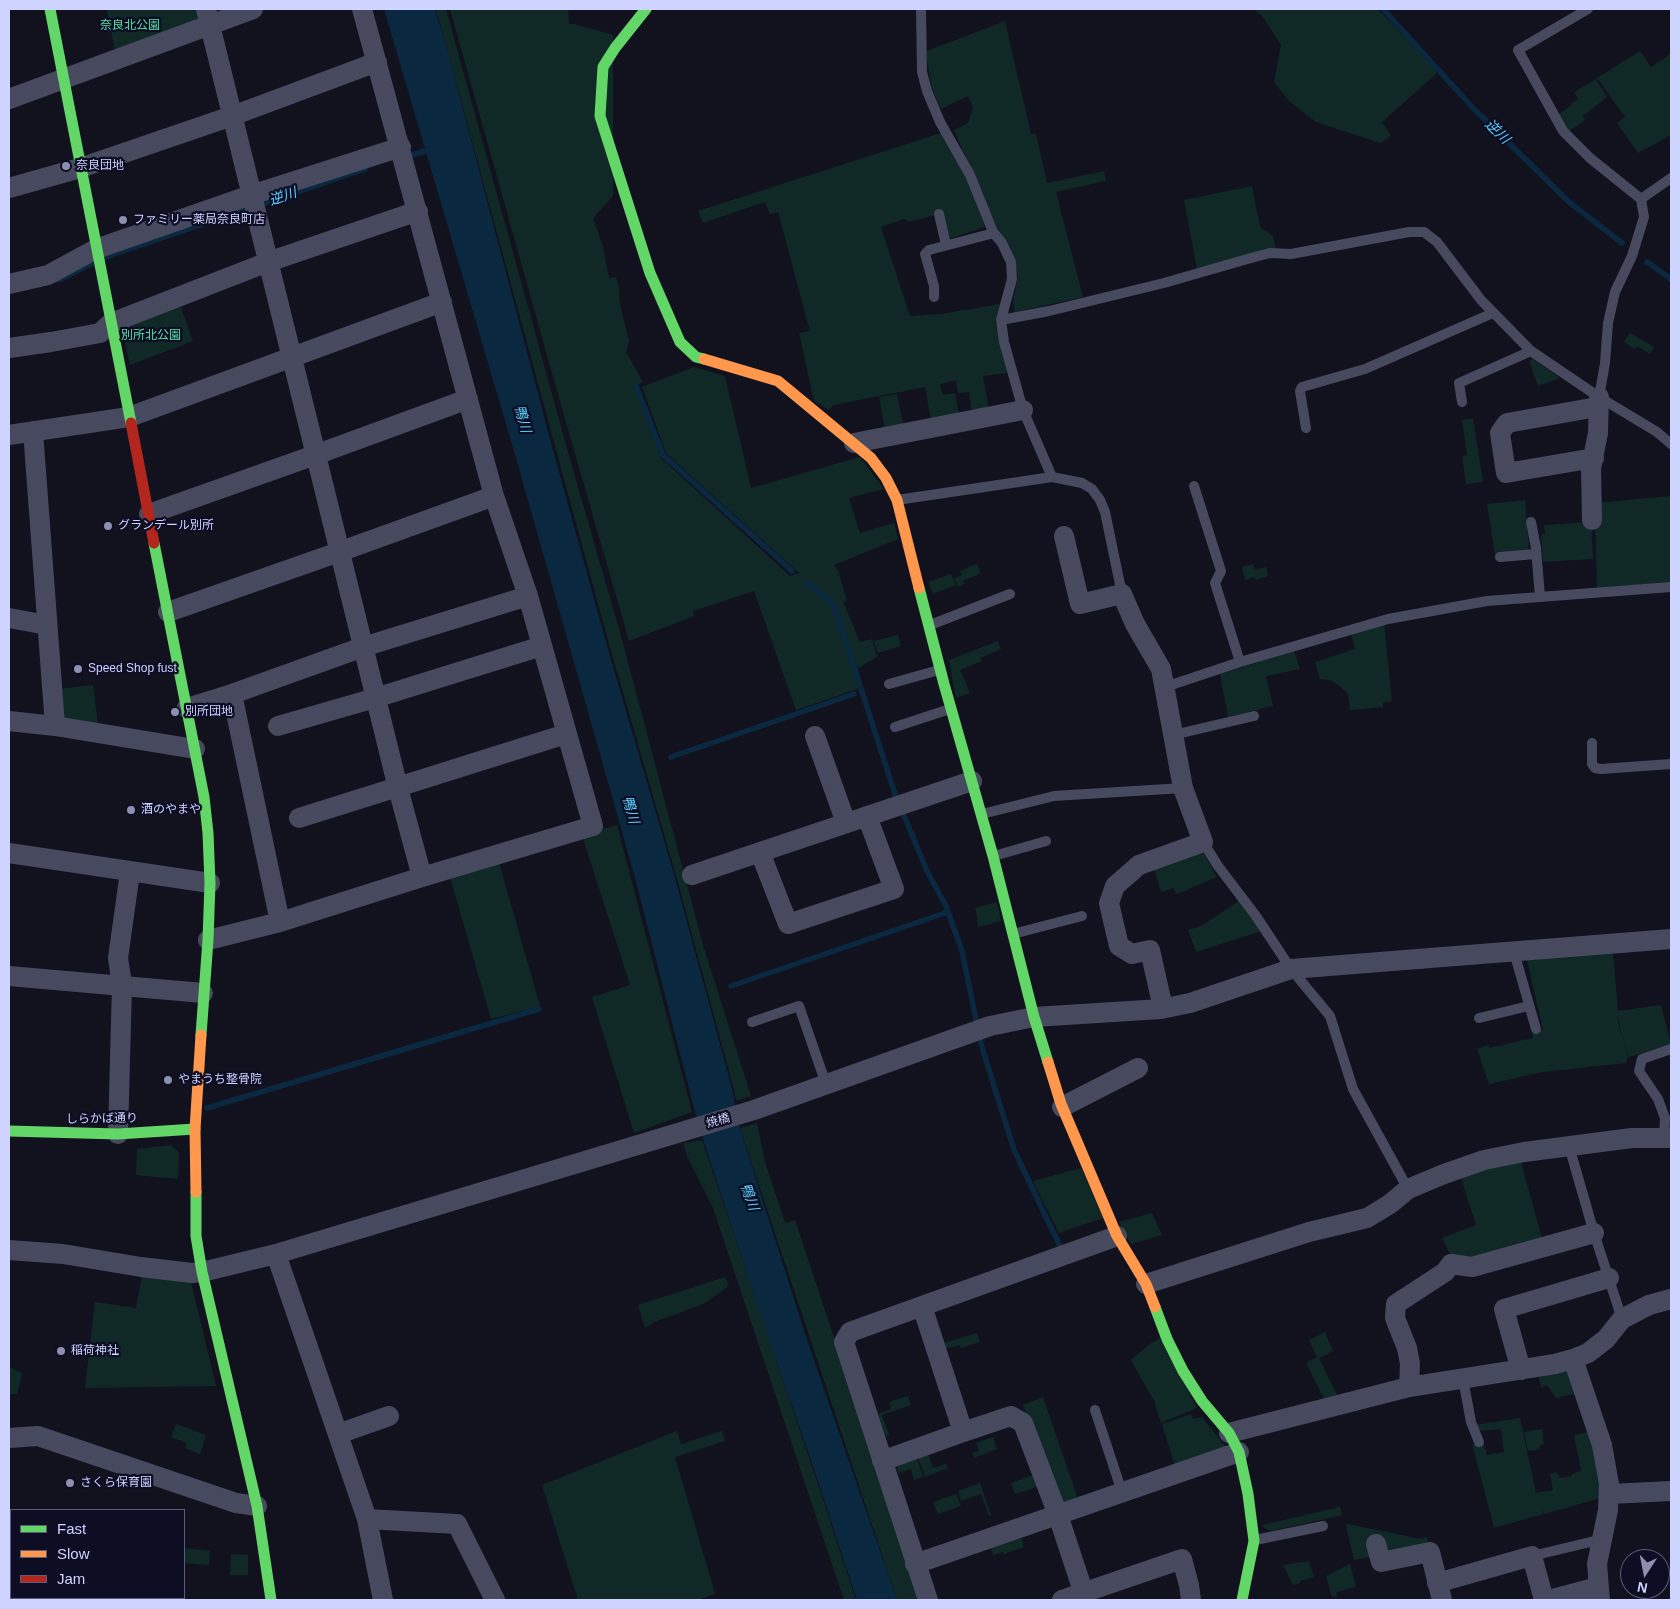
<!DOCTYPE html>
<meta charset="utf-8">
<style>
body{margin:0}
#map{position:relative;width:1680px;height:1609px;overflow:hidden;background:#12121e;font-family:Arial,sans-serif}
canvas{display:block}
.frame{position:absolute;inset:0;border:10px solid #cfd3ff;pointer-events:none}
.legend{position:absolute;left:10px;top:1509px;width:175px;height:90px;box-sizing:border-box;background:#0d0d23;border:1px solid #5b5c7b;margin:0;padding:6px 9px;list-style:none;font-size:15px;color:#cfd3ff}
.legend li{display:flex;align-items:center;gap:10px;height:25px}
.legend b{width:25px;border:1px solid #5b5c7b}
.north{position:absolute;left:1620px;top:1549px;width:50px;height:50px;box-sizing:border-box;background:#0d0d23;border:1px solid #5b5c7b;border-radius:50%;rotate:191deg;font-size:14px;font-weight:700;line-height:20px;text-align:center;color:#cfd3ff}
.north::after{content:'';display:block;margin:auto;width:18px;height:22px;background:#8d8fb0;clip-path:polygon(50% 0,100% 100%,50% 72%,0 100%)}
</style>
<div id="map">
<canvas width="1680" height="1609"></canvas>
<div class="frame"></div>
<ul class="legend">
<li><b style="height:6px;background:#63d668"></b>Fast</li>
<li><b style="height:6px;background:#ff974d"></b>Slow</li>
<li><b style="height:6px;background:#b3261e"></b>Jam</li>
</ul>
<div class="north">N</div>
</div>
<script>
const ctx = document.querySelector('canvas').getContext('2d');
ctx.lineJoin = 'round';
function paint(path, color) { ctx.fillStyle = color; ctx.fill(path, 'evenodd'); }
const shape = rows => new Path2D(rows.map(r => 'M' + r).join(''));
function trace(path, color, width, dash) { ctx.strokeStyle = color; ctx.lineWidth = width; ctx.lineCap = dash ? 'butt' : 'round'; ctx.setLineDash(dash || []); ctx.stroke(path); }
function label(font, color, halo, rows, align = 'center') {
  ctx.font = font + ' Arial,"Noto Sans JP",sans-serif'; ctx.lineWidth = 4.5; ctx.setLineDash([]); ctx.textBaseline = 'middle'; ctx.strokeStyle = halo; ctx.fillStyle = color; for (const [text, x, y, turn = 0] of rows) {
    ctx.save(); ctx.translate(x, y); ctx.rotate((+turn || 0) * Math.PI / 180); ctx.textAlign = isNaN(turn) ? turn : align; if (halo) ctx.strokeText(text, 0, 0); ctx.fillText(text, 0, 0); ctx.restore();
  }
}
paint(shape([
 [107,9,198,9,200,20,115,51],
 [436,9,446,9,571,463,620,632,703,945,751,1096,736,1101,733,1086,677,879,607,637],
 [450,9,568,9,569,24,574,24,613,35,613,196,593,218,603,247,609,278,616,277,619,289,620,305,629,341,626,352,643,382,634,386,661,458,790,576,799,573,666,453,642,387,694,367,725,376,751,488,860,457,884,489,849,498,860,533,894,523,898,539,834,565,838,571,847,600,843,602,860,642,872,639,877,657,858,668,863,687,796,710,754,591,693,611,694,616,629,641,559,398],
 [1254,9,1378,9,1438,72,1382,122,1391,136,1380,143,1316,122,1289,101,1274,82,1281,45,1263,17],
 [1005,21,1031,134,1036,134,1047,183,1104,171,1106,181,1056,192,1083,297,1015,312,1013,302,1018,276,1010,246,999,232,986,205,954,130,968,123,973,108,968,96,941,109,932,88,927,60,927,51],
 [1640,51,1651,67,1671,54,1671,135,1638,153,1617,123,1625,117,1597,78],
 [1596,79,1607,97,1583,116,1585,120,1568,132,1557,115,1571,106,1570,104,1578,99,1574,92],
 [941,133,968,181,985,227,948,239,940,213,910,222,904,219,881,227,910,316,941,314,1001,304,995,322,1007,373,983,376,989,410,972,412,969,392,958,393,956,380,940,384,943,395,955,393,959,415,931,420,925,387,833,405,829,410,814,401,799,333,810,331,778,212,770,214,765,202,703,223,698,211],
 [1252,186,1260,227,1273,236,1276,250,1197,269,1184,200],
 [180,305,193,341,130,365,121,326],
 [1630,333,1654,347,1650,354,1637,346,1635,349,1624,342],
 [1533,359,1560,378,1538,386,1529,361],
 [897,394,903,425,885,429,879,397],
 [1473,418,1483,482,1466,484,1462,456,1467,455,1462,420],
 [1671,496,1671,582,1597,588,1595,503],
 [1525,500,1529,550,1495,554,1487,504],
 [1591,522,1593,559,1543,562,1541,535,1545,534,1544,525],
 [977,564,981,573,963,581,965,584,958,587,954,578,962,575,960,571],
 [1253,564,1255,570,1266,567,1268,576,1256,580,1255,577,1245,580,1242,567],
 [951,574,956,585,933,594,928,582],
 [1384,624,1392,701,1383,703,1383,707,1350,710,1348,694,1341,687,1330,680,1320,679,1315,662,1355,649,1351,634],
 [898,635,901,646,878,653,874,641],
 [998,641,1001,649,980,658,982,661,960,670,970,693,956,698,949,660],
 [1294,651,1300,669,1266,676,1273,706,1228,717,1220,674],
 [93,685,98,725,62,719,59,689],
 [617,825,692,1112,634,1133,592,997,630,985,582,835],
 [1197,851,1204,854,1217,877,1177,894,1173,888,1161,892,1153,866],
 [498,859,540,1006,491,1019,449,874],
 [1239,901,1262,931,1196,952,1188,930,1201,926],
 [997,902,1001,921,978,927,977,920,978,919,975,908],
 [1613,952,1618,1011,1661,1005,1671,1044,1629,1057,1622,1036,1618,1016,1618,1023,1628,1056,1626,1063,1543,1072,1489,1084,1477,1049,1488,1045,1489,1048,1533,1038,1532,1032,1543,1030,1527,960],
 [757,1123,765,1162,785,1223,795,1220,921,1600,897,1600,740,1128],
 [702,1140,820,1490,856,1600,844,1600,713,1208,687,1156,683,1143],
 [171,1145,179,1153,178,1179,136,1175,137,1149],
 [1520,1158,1543,1242,1464,1262,1452,1258,1442,1238,1476,1225,1460,1175],
 [1081,1168,1103,1218,1059,1233,1033,1181],
 [1152,1213,1162,1235,1131,1244,1119,1222],
 [142,1275,191,1282,216,1386,85,1388,95,1302,136,1308],
 [725,1277,729,1286,703,1304,654,1322,645,1328,638,1305],
 [1325,1332,1333,1351,1319,1358,1337,1395,1324,1399,1306,1363,1317,1357,1309,1340],
 [977,1333,980,1342,961,1348,959,1345,946,1349,944,1343],
 [1160,1338,1197,1408,1161,1423,1154,1401,1131,1360,1150,1344],
 [9,1367,22,1373,17,1394,9,1394],
 [1565,1371,1567,1372,1574,1394,1556,1398,1547,1385,1541,1388,1538,1374],
 [908,1396,911,1405,882,1415,889,1435,887,1436,884,1434,878,1414,891,1409,889,1402],
 [1043,1397,1078,1499,1061,1505,1023,1405],
 [1191,1414,1193,1419,1202,1417,1229,1451,1175,1466,1162,1424],
 [1520,1418,1536,1493,1553,1490,1550,1474,1556,1472,1561,1478,1572,1476,1572,1474,1581,1471,1574,1435,1589,1432,1596,1452,1601,1498,1544,1514,1540,1506,1543,1514,1494,1528,1472,1444,1483,1443,1487,1455,1504,1452,1501,1429,1479,1431,1475,1425],
 [176,1424,206,1435,200,1454,185,1448,187,1443,171,1437],
 [1542,1429,1544,1444,1540,1445,1540,1449,1528,1451,1524,1432],
 [677,1431,681,1444,722,1431,725,1441,675,1457,715,1594,697,1600,578,1600,542,1485],
 [993,1437,997,1449,974,1458,972,1453,979,1451,976,1443],
 [928,1454,933,1468,946,1464,948,1468,925,1477,918,1458],
 [917,1458,923,1477,914,1480,911,1469,899,1473,897,1468,899,1464],
 [1033,1475,1037,1487,1015,1494,1011,1483],
 [980,1483,991,1515,989,1516,981,1494,961,1501,958,1491],
 [956,1494,961,1506,938,1514,933,1502],
 [1340,1507,1342,1515,1270,1531,1262,1526,1262,1525],
 [1348,1524,1421,1539,1427,1537,1429,1546,1354,1560,1346,1525],
 [1021,1538,1024,1547,1004,1554,1003,1552,993,1555,991,1548],
 [184,1548,210,1551,209,1565,184,1563],
 [231,1554,248,1555,248,1575,230,1575],
 [1309,1561,1314,1577,1300,1581,1300,1583,1293,1585,1283,1565],
 [1350,1564,1356,1587,1336,1592,1337,1596,1332,1597,1326,1576]
]), '#102926');
paint(shape([
 [384,9,435,9,448,53,551,443,609,653,675,878,731,1085,740,1129,808,1343,897,1600,857,1600,810,1457,761,1317,703,1139,694,1108,634,874,516,458]
]), '#0b2841');
trace(shape([
 [1383,9,1474,109,1569,202,1622,243],
 [405,157,432,149],
 [106,257,365,169],
 [1647,262,1671,279],
 [59,280,91,264],
 [636,386,663,455,792,571],
 [806,582,834,605,895,794,927,871,946,906,962,951,981,1044,1014,1150,1059,1244],
 [671,757,854,694],
 [731,986,948,912],
 [207,1108,539,1009]
]), '#0b2841', 5.5);
trace(shape([
 [921,9,922,72,927,91,940,122,970,175,993,232,1002,243,1011,262,1012,279,1001,320,1004,342,1023,410,1052,477],
 [1588,9,1518,50,1563,131,1590,158,1641,199,1671,178],
 [939,214,946,245],
 [934,297,934,286,925,254,929,250,994,233],
 [1001,320,1049,311,1164,283,1251,258,1270,253,1291,254,1409,232,1424,232,1437,242,1481,300,1531,351,1599,397,1657,432,1671,444],
 [1599,397,1605,363,1608,323,1615,292,1632,256,1644,217,1641,199],
 [1462,402,1459,383,1531,351],
 [1306,428,1300,391,1302,387,1365,369,1493,313],
 [1194,486,1221,571,1215,583,1240,662],
 [897,500,1052,477,1082,483,1092,489,1100,500,1105,512,1122,594],
 [1531,522,1536,548,1540,597],
 [1500,557,1536,554],
 [930,625,1010,594],
 [889,684,939,670],
 [1165,687,1240,662,1388,619,1487,601,1671,587],
 [895,727,950,709],
 [1173,735,1254,716],
 [1592,743,1592,764,1595,768,1601,769,1671,764],
 [982,814,1054,796,1183,788],
 [1203,842,1218,866,1256,916,1291,969,1330,1016,1353,1089,1408,1189],
 [994,856,1046,841],
 [1013,934,1082,916],
 [1514,952,1536,1029],
 [1479,1018,1529,1006],
 [752,1022,799,1006,826,1084],
 [1664,1137,1665,1118,1658,1099,1639,1071,1642,1059,1671,1049],
 [1569,1146,1594,1233,1622,1319],
 [1463,1379,1471,1422,1479,1442],
 [1095,1410,1122,1492],
 [1255,1540,1323,1526],
 [1532,1556,1603,1539]
]), '#474a5f', 10);
trace(shape([
 [206,9,398,788,422,877],
 [9,99,253,9],
 [9,188,80,168,232,116,377,62],
 [9,284,48,275,96,249,251,195,401,147],
 [9,348,51,342,100,333,111,323,268,262,418,211],
 [33,431,55,726],
 [9,435,129,417,442,302],
 [854,443,1023,410],
 [1594,458,1506,473,1500,433,1507,423,1597,407],
 [149,514,315,455,468,399],
 [1592,520,1591,468,1598,433,1599,397],
 [1064,536,1080,604,1122,594,1135,624,1161,669,1183,788,1203,842,1139,865,1115,886,1109,903,1119,946,1132,954,1150,950,1161,999,1161,1009],
 [168,612,339,552,494,496],
 [9,618,47,625],
 [232,694,280,922],
 [187,708,232,694,363,647,528,596],
 [9,721,55,726,195,749],
 [278,726,375,698,542,646],
 [815,736,846,823],
 [299,818,566,734],
 [760,852,788,924,894,889,867,816],
 [9,853,210,883],
 [692,875,972,781],
 [208,940,280,922,422,877,593,826,528,596,494,496,362,9],
 [9,976,203,993],
 [1062,1107,1138,1068],
 [118,1134,122,985,118,958,130,872],
 [9,1250,63,1254,141,1267,192,1273,202,1272,276,1254,754,1110,990,1026,1034,1017,1161,1009,1190,1003,1291,969,1671,939],
 [276,1254,367,1519,383,1600],
 [1146,1284,1309,1232,1367,1218,1390,1204,1408,1189,1444,1174,1484,1160,1524,1152,1632,1138,1671,1138],
 [922,1306,963,1432],
 [1573,1359,1602,1445,1609,1484,1608,1510,1597,1564,1600,1600],
 [1521,1370,1504,1309,1609,1278],
 [1409,1387,1410,1364,1407,1348,1395,1318,1396,1304,1445,1272,1451,1264,1472,1267,1594,1233],
 [1229,1433,1409,1387,1555,1364,1573,1359,1588,1353,1606,1339,1622,1319,1649,1305,1671,1299],
 [338,1434,389,1416],
 [9,1438,38,1436,236,1503,257,1506],
 [882,1461,963,1432,1011,1416,1023,1423,1058,1515,1086,1600],
 [1610,1494,1671,1491],
 [367,1519,457,1524,495,1600],
 [1376,1544,1381,1562,1430,1552,1442,1600],
 [915,1564,1239,1452],
 [1437,1583,1532,1556,1544,1600],
 [928,1600,844,1342,850,1332,1117,1236],
 [1062,1600,1182,1559,1189,1585,1191,1600],
 [1549,1600,1598,1587]
]), '#474a5f', 20);
trace(shape([
 [50,9,131,423],
 [646,9,615,48,603,67,600,116,650,273,680,342,696,357,704,359],
 [154,543,204,797,208,833,210,883,208,940,201,1035],
 [919,588,944,684,993,856,1034,1017,1048,1062],
 [9,1131,118,1134,195,1129],
 [196,1192,196,1236,202,1272,257,1506,271,1600],
 [1155,1307,1167,1339,1183,1371,1202,1401,1229,1433,1239,1452,1248,1494,1254,1541,1242,1600]
]), '#63d668', 11);
trace(shape([
 [704,359,778,381,871,458,886,478,897,500,919,588],
 [1048,1062,1061,1104,1117,1236,1146,1284,1155,1307],
 [196,1192,195,1129,201,1035]
]), '#ff974d', 11);
trace(shape([
 [131,423,154,543]
]), '#b3261e', 11);
for (const [x, y, r, color] of [
 [66,166,5,"#8d8fb0"],
 [123,220,5,"#8d8fb0"],
 [108,526,5,"#8d8fb0"],
 [78,669,5,"#8d8fb0"],
 [175,712,5,"#8d8fb0"],
 [131,810,5,"#8d8fb0"],
 [168,1080,5,"#8d8fb0"],
 [61,1351,5,"#8d8fb0"],
 [70,1483,5,"#8d8fb0"]
]) { const dot = new Path2D(); dot.arc(x, y, r, 0, 2 * Math.PI); ctx.fillStyle = color; ctx.fill(dot); trace(dot, '#0d0d23', 2); }
label('12px', '#58e2a6', '#0d0d23', [
 ["奈良北公園",130,26],
 ["別所北公園",151,336]
]);
label('12px', '#cfd3ff', '#0d0d23', [
 ["奈良団地",76,166],
 ["ファミリー薬局奈良町店",133,220],
 ["グランデール別所",118,526],
 ["Speed Shop fust",88,669],
 ["別所団地",185,712],
 ["酒のやまや",141,810],
 ["やまうち整骨院",178,1080],
 ["稲荷神社",71,1351],
 ["さくら保育園",80,1483]
], 'left');
label('12px', '#cfd3ff', '#0d0d23', [
 ["しらかば通り",102,1119,-1],
 ["焼橋",718,1121,-16]
]);
label('italic 14px', '#5dd2ff', '#0d0d23', [
 ["逆川",1497,132,44],
 ["逆川",283,197,-19],
 ["鴨川",522,419,75],
 ["鴨川",630,810,74],
 ["鴨川",749,1197,70]
]);
</script>
